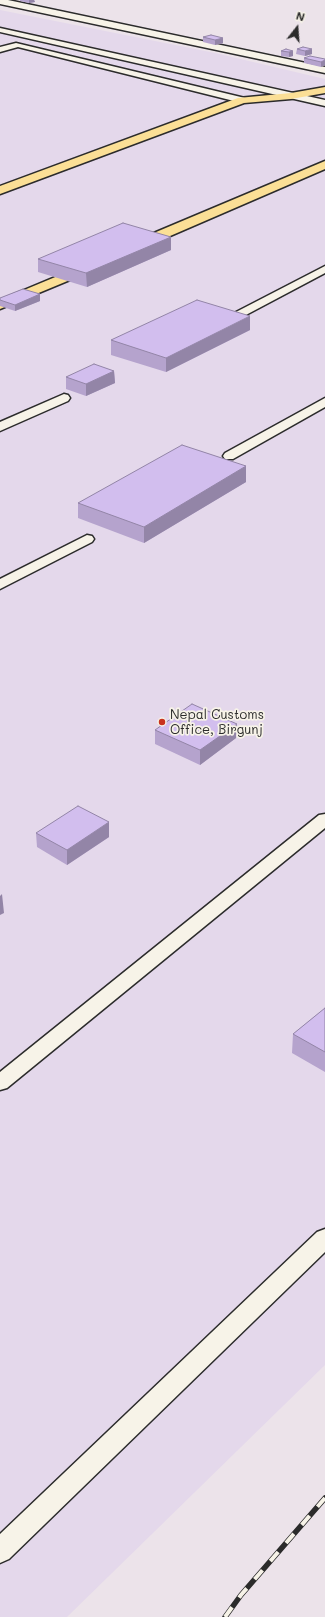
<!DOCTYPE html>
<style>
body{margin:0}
#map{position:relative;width:325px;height:1617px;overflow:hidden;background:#ece3ea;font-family:Mali,sans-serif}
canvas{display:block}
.north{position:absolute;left:277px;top:8px;width:40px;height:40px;-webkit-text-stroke:3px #f7f3e8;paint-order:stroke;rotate:17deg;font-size:11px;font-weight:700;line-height:16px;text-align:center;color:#2b2b2b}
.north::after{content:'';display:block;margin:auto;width:14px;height:18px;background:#2b2b2b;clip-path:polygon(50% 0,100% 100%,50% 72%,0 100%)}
</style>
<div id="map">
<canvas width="325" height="1617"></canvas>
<div class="north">N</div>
</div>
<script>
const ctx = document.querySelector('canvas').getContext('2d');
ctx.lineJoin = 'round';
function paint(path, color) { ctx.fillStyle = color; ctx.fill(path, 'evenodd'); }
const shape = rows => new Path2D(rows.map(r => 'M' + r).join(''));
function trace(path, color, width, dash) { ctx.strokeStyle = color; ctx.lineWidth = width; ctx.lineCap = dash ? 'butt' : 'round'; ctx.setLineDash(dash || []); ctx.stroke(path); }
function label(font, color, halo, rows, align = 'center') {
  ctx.font = font + ' Mali,sans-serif'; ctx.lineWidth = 3.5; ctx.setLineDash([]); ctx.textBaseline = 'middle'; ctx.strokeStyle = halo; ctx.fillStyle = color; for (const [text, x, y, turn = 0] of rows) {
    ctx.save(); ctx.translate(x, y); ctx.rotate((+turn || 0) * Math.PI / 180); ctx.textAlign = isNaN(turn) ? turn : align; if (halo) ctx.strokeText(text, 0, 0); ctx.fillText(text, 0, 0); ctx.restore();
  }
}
paint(shape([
 [0,10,215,53,325,79,325,1365,67,1617,0,1617]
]), '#e4d8eb');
const service = shape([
 [0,28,325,100,325,106,0,32,0,28],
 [16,43,245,98,246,100,242,103,18,47,0,52,0,47,16,43],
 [325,266,325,273,244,316,236,316,235,314,236,312,325,266],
 [64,394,68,395,70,398,68,401,0,431,0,422,64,394],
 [325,398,325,407,233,459,225,459,223,456,225,453,325,398],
 [87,535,92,536,94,539,92,542,0,589,0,579,87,535],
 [325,814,325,828,7,1088,0,1090,0,1072,319,815,325,814],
 [325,1229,325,1252,9,1559,0,1563,0,1534,317,1232,325,1229]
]);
const minor = shape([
 [0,0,8,0,325,67,325,73,0,4,0,0]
]);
const trunk = shape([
 [325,87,325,93,291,99,244,103,0,194,0,186,238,98,291,93,325,87],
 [325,161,325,169,140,249,130,249,128,246,130,243,325,161],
 [89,263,94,264,96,267,94,270,0,309,0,300,89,263]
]);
trace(service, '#2b2b2b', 3);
trace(minor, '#2b2b2b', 3);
trace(trunk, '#2b2b2b', 3);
paint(service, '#f7f3e8');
paint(minor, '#f7f3e8');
paint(trunk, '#fbdf96');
const rail = shape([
 [225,1617,241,1595,325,1498]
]);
trace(rail, '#2b2b2b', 5.5);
trace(rail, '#f7f3e8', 4, [12]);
paint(shape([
 [20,0,34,0,35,2,29,3,20,1],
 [203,37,223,38,223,43,215,45,203,42],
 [303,47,312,54,305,56,296,54,297,49],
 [281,51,293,51,293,56,289,57,281,56],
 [304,58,325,59,325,65,321,67,304,63],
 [171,237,171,250,87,287,38,272,38,259],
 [40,294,40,301,15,311,0,306,0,298],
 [250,330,166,372,111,355,111,340],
 [114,371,115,383,86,396,66,389,66,377],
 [246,466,246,482,144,543,78,518,78,503],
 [155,730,236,738,200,765,155,744],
 [36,833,109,837,67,865,37,847],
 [325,1008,325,1072,292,1053,293,1034]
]), '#b5a3cd');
paint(shape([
 [29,0,34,0,35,2,29,3],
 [223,38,223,43,215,45,215,40],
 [312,49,312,54,305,56,305,51],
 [293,51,293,56,289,57,289,52],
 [325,60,325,65,321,67,321,62],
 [171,237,171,250,87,287,86,273],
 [40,294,40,301,15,311,15,305],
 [250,316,250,330,166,372,166,358],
 [114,371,115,383,86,396,86,384],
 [246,466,246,482,144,543,144,527],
 [237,724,236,738,200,765,200,750],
 [109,822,109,837,67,865,67,850],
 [2,894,4,913,0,915,0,896]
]), '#9385a7');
const building = shape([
 [211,35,223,38,215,40,203,37,211,35],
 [303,47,312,49,305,51,297,49,303,47],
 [286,49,293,51,289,52,281,51,286,49],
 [310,56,325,59,325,60,321,62,304,58,310,56],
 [123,223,171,237,86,273,38,259,123,223],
 [23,289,40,294,15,305,0,300,0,298,23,289],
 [197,300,250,316,166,358,111,340,197,300],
 [94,364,114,371,86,384,66,377,94,364],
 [182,445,246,466,144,527,78,503,182,445],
 [192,704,237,724,200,750,155,730,192,704],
 [78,806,109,822,67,850,36,833,78,806],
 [325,1008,325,1052,293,1034,325,1008]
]);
paint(building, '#d2beee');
trace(building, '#9385a7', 1);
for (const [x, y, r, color] of [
 [162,722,4,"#c8321e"]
]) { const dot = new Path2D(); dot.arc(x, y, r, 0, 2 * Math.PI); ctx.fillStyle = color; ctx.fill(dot); trace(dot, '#f7f3e8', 1.5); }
label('13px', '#2b2b2b', '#f7f3e8', [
 ["Nepal Customs",170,715],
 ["Office, Birgunj",170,730]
], 'left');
</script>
